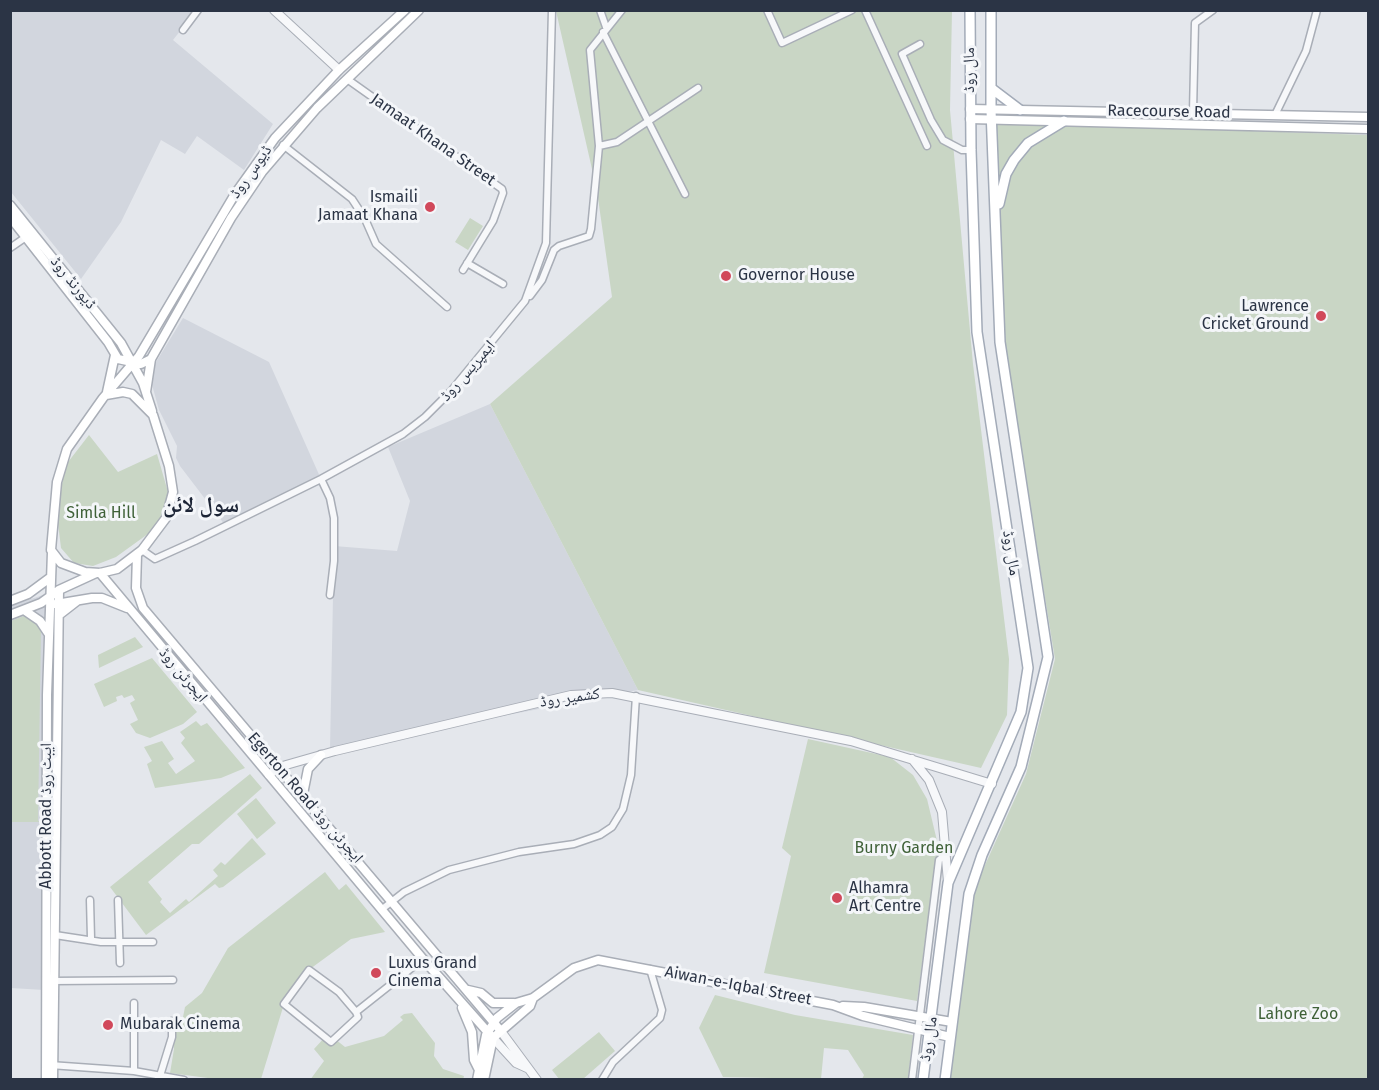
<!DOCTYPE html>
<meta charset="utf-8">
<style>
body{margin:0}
#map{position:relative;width:1379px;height:1090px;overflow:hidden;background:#e4e7ec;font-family:"Fira Sans",sans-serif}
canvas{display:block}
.frame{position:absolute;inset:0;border:12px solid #2b3445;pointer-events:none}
</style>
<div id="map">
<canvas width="1379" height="1090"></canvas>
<div class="frame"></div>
</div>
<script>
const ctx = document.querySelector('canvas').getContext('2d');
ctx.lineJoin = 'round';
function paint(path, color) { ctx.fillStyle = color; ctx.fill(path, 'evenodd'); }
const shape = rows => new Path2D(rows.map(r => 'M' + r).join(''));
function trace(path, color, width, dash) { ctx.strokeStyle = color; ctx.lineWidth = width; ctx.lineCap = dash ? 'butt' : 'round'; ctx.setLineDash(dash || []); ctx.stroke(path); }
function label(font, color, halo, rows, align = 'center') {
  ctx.font = font + ' "Fira Sans","Noto Naskh Arabic",sans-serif'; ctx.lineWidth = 6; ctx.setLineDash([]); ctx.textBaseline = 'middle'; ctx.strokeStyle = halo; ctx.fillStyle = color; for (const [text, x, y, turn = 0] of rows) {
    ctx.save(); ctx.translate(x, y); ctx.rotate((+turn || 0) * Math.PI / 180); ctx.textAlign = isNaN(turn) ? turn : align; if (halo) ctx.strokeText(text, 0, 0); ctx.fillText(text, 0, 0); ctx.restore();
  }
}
paint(shape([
 [10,11,196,11,173,40,273,124,244,170,197,136,185,154,161,140,121,222,81,279,11,192],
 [183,318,269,362,321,479,225,525,180,466,176,458,177,446,159,410,151,381,153,367],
 [490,404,638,690,330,749,334,546,397,551,410,501,388,447],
 [52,592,44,990,11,988,10,606]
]), '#d2d6de');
paint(shape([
 [556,11,952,11,950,110,973,364,1009,659,1007,715,981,768,638,690,490,404,612,297,597,191],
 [994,122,1368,135,1368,1079,949,1080,972,894,1026,774,1055,659,1003,340],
 [470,218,483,226,468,250,455,242],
 [89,435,118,472,157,454,168,492,161,517,152,531,116,557,93,566,74,563,61,548,57,515,65,466],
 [29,614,39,623,41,632,38,821,45,822,11,822,11,621],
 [135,637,143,647,99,668,98,655],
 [152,658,197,712,183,724,150,738,136,733,130,724,138,720,130,703,135,700,132,695,124,698,122,695,116,697,117,701,104,707,94,684],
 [196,721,201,726,207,723,245,768,221,778,155,788,147,764,152,761,144,747,162,741,174,759,168,763,176,774,195,761,181,743,185,738,180,732],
 [808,739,890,757,913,775,927,799,938,845,917,1001,764,973,791,856,782,848],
 [250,774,262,788,199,844,192,844,148,882,162,899,160,902,170,913,186,899,189,902,218,876,213,870,221,862,225,865,252,838,266,854,223,887,219,888,215,884,146,935,110,887],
 [256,798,276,823,257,839,237,814],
 [325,872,339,890,346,884,385,932,351,939,310,969,284,1004,261,1079,223,1080,170,1073,174,1049,172,1032,180,1032,185,1007,202,993,228,948],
 [715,995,795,1015,913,1035,908,1079,862,1079,864,1075,848,1050,824,1048,821,1079,723,1077,699,1028],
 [412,1013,435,1043,434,1056,443,1069,464,1076,463,1080,310,1080,324,1061,314,1049,325,1037,335,1039,345,1047,384,1036,403,1020,400,1017,404,1014],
 [599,1032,615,1051,583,1079,559,1079,552,1070]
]), '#c9d6c5');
const minor = shape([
 [600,10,606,27],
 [767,10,782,43,852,10],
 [865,10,927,146],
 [183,30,198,10],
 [603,32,685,194],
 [920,44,902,54,931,120,943,140,962,150,971,150],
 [347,79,502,189,503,193,493,221,463,270],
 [1193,112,1195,23,1213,10],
 [1275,115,1306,51,1317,10],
 [283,145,352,199,365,219,376,244,447,307],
 [599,146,617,142,698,88],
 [10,248,26,237],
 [467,263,503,284],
 [530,296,542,280,554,250,559,246,589,236,591,229,599,146,590,50,622,10],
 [321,479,330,498,334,518,334,561,330,595],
 [142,550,155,559,195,541,321,479,403,434,425,417,451,391,525,301,546,243,552,10],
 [90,900,91,938],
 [118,900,120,963],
 [381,910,404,892,449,870,519,852,574,844,600,835,612,827,623,809,631,775,636,696],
 [55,935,101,942,153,942],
 [53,981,173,980],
 [356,1012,339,992,309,970,284,1004,331,1042,358,1017,356,1012,423,959],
 [50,1065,134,1071,184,1080],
 [134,1071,134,1003],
 [159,1079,172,1037,172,1021],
 [602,1080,613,1062,660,1018,662,1010,650,969],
 [912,1080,939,860,946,854]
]);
const tertiary = shape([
 [274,10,339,70],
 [912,759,929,780,942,812,948,882],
 [269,775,279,767,335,751,571,695,612,693,851,741,992,784],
 [500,1030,537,1080],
 [493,1038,516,1063,527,1068]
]);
const secondary = shape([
 [970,109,1368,117],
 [970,119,1368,129],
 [10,205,121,343,143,383,152,411],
 [10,217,108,342,118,359,141,364,151,359],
 [107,392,115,355],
 [146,392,151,359,231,218,262,172,317,108,419,10],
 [106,395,123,392,132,394,153,415,169,466,173,492,166,518,142,550,117,569,100,573,85,572,61,563,51,550,57,482,67,449,103,398,139,356,235,194,275,138,339,70,405,10],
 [137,555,136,588,143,608,500,1030],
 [100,573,423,959,493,1038],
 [10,601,28,594,51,577],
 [56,604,92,598,102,598,127,608],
 [24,610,40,621,48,633],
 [10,615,41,603,59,590,96,573],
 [59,615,77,601],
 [303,794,308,769,321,755],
 [468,990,481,993,493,1003,514,1003],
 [843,1006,864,1007,952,1022],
 [462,1008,472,1032,474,1060,479,1070],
 [46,1080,47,695,52,552],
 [53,1080,59,590],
 [477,1080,486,1035,497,1018,516,1003,533,998,574,968,598,960,833,1005,863,1016,950,1037],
 [484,1080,493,1038,530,1006,533,998]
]);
const primary = shape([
 [991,88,1020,110],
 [999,204,1006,174,1014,160,1028,143,1064,121],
 [923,1080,948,883,1021,712,1028,668,977,332,971,150,970,10],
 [945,1080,969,894,982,855,1021,767,1048,657,1000,342,991,110,991,10]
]);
trace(minor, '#a9aeb7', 9);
trace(tertiary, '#a9aeb7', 10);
trace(secondary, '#a9aeb7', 11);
trace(primary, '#a3abb8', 12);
trace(minor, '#f7f8fa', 6);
trace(tertiary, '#f7f8fa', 8);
trace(secondary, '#fff', 8);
trace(primary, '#fff', 9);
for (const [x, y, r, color] of [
 [430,207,6,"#d1495b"],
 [726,276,6,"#d1495b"],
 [1321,316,6,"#d1495b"],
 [837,898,6,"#d1495b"],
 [376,973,6,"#d1495b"],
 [108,1025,6,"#d1495b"]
]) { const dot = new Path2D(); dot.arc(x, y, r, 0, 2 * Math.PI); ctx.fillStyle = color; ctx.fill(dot); trace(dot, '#f4f6f9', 2); }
label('16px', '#2b3445', '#f4f6f9', [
 ["مال روڈ",970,70,-90],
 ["Racecourse Road",1169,112,1],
 ["Jamaat Khana Street",433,140,35],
 ["ڈیوس روڈ",251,172,-55],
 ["ڈیورنڈ روڈ",73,283,51],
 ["ایمپریس روڈ",468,371,-49],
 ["مال روڈ",1011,553,81],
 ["ایجرٹن روڈ",183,675,50],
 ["کشمیر روڈ",570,698,-8],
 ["Egerton Road ایجرٹن روڈ",305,798,49],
 ["Abbott Road ایبٹ روڈ",47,816,-90],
 ["Aiwan-e-Iqbal Street",738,986,11],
 ["مال روڈ",929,1039,-81]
]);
label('16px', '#2b3445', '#f4f6f9', [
 ["Ismaili",418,198,"right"],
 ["Jamaat Khana",418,216,"right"],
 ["Governor House",738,276],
 ["Lawrence",1309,307,"right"],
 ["Cricket Ground",1309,325,"right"],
 ["Alhamra",849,889],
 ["Art Centre",849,907],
 ["Luxus Grand",388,964],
 ["Cinema",388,982],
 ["Mubarak Cinema",120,1025]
], 'left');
label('16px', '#3f6138', '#f4f6f9', [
 ["Simla Hill",101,514],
 ["Burny Garden",904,849],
 ["Lahore Zoo",1298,1015]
]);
label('bold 22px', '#1d2536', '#f4f6f9', [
 ["سول لائن",201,506]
]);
</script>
